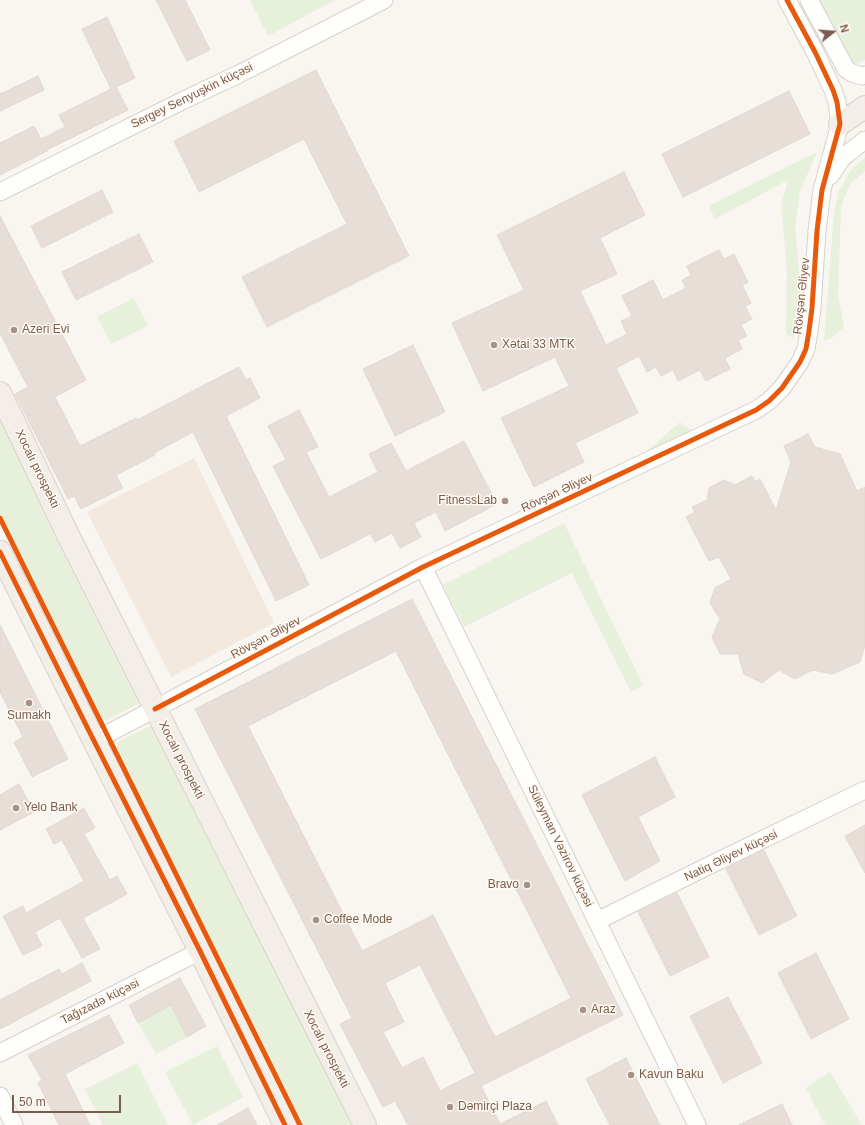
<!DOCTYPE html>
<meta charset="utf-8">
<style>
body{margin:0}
#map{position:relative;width:865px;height:1125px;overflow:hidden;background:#f9f5f0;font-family:Arial,sans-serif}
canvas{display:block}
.north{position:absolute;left:813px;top:12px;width:40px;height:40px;-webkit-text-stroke:3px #fffaf3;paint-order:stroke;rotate:73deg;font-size:11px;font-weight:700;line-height:16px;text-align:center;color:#7a5c4d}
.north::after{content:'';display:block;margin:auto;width:14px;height:18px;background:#7a5c4d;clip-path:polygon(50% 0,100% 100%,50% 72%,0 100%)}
.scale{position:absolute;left:12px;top:1095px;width:109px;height:18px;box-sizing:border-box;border:2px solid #7a5c4d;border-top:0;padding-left:5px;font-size:12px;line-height:14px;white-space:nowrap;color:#7a5c4d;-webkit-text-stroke:3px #fffaf3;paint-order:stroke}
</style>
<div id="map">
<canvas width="865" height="1125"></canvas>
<div class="north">N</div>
<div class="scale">50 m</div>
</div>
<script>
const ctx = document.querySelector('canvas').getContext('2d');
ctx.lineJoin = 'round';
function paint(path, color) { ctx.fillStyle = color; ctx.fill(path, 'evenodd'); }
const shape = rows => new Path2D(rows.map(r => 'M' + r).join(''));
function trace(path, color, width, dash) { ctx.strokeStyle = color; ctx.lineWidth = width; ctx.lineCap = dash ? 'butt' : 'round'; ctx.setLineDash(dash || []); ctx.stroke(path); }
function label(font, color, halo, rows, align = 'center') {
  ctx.font = font + ' Arial,sans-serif'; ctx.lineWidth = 3; ctx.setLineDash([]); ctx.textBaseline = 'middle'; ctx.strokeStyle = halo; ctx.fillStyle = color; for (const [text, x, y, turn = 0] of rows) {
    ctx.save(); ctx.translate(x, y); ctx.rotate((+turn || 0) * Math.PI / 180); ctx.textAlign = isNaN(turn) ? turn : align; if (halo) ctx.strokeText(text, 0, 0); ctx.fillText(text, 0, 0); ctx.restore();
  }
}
paint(shape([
 [194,458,274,623,171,677,87,512]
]), '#f2e8de');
paint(shape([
 [250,0,335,0,268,36],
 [819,0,865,0,865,60,853,66],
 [817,152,800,191,795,227,799,269,800,314,793,338,786,334,787,271,781,206,788,180,715,219,709,206],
 [865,157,865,171,850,184,841,206,838,295,844,327,830,339,824,340,834,214,838,193,850,171],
 [134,298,148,326,111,344,97,317],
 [0,412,143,702,103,721,0,513],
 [680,422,692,431,642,455],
 [564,523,643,685,631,692,572,573,464,627,443,585],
 [153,725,352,1125,302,1125,119,755,117,748,118,743,121,740],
 [171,1005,187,1037,156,1054,138,1023],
 [217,1046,243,1097,193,1125,165,1072],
 [137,1063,168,1125,103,1125,85,1089],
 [830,1072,862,1125,825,1125,806,1088]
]), '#e7f0db');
const building = shape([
 [156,0,185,0,210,50,187,61,156,0],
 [107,17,135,78,116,87,128,110,47,150,47,151,0,175,0,143,34,126,41,139,65,127,59,115,111,89,82,29,107,17],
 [316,70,409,256,267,327,242,277,347,224,304,139,199,192,174,141,316,70],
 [38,76,44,90,0,111,0,94,38,76],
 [789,91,810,134,683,197,662,154,789,91],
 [624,172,645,215,600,238,617,274,580,291,606,345,627,334,621,321,632,316,622,296,653,280,663,300,686,288,682,280,691,275,687,266,719,250,724,259,734,254,748,282,742,285,751,303,745,306,752,319,741,325,747,336,738,340,742,349,725,358,730,369,706,381,700,370,678,381,673,370,661,376,656,367,647,372,639,356,616,368,638,413,575,443,584,462,534,487,501,418,569,386,555,357,483,391,452,323,524,290,497,235,624,172],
 [102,190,113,212,42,248,31,226,102,190],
 [0,216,86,380,55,397,80,446,136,418,137,420,239,367,246,380,250,378,260,398,226,416,309,585,276,601,193,432,154,453,155,455,116,475,123,488,81,509,74,496,68,499,15,394,28,387,0,333,0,216],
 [139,234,153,262,76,300,62,272,139,234],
 [413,345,445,412,395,436,363,369,413,345],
 [299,410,318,447,306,452,329,497,378,472,369,454,391,443,406,471,464,441,497,504,445,531,436,512,414,523,421,537,400,548,392,533,375,542,370,534,321,559,273,466,286,460,268,426,299,410],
 [808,434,815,447,840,454,857,491,865,487,865,645,860,662,832,674,813,670,795,679,779,670,762,683,744,674,738,654,720,654,712,637,720,619,710,603,715,588,731,579,719,557,709,561,686,517,695,512,692,507,707,500,709,488,724,480,735,485,752,476,755,482,760,479,776,510,791,462,784,446,808,434],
 [412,599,623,1015,481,1086,500,1124,546,1101,558,1125,408,1125,395,1101,383,1107,340,1024,352,1018,195,709,412,599],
 [396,651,571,998,495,1037,433,915,362,951,248,726,396,651],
 [420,965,475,1073,440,1091,423,1057,402,1068,383,1032,404,1022,385,983,420,965],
 [0,625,68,759,32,777,14,742,23,737,0,692,0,625],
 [655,757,675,797,638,817,660,861,625,881,582,795,655,757],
 [19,784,34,812,0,830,0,795,19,784],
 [84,808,95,828,84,834,110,880,117,876,127,894,83,918,100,949,82,958,60,918,35,932,42,946,23,955,3,916,23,906,26,913,84,881,62,840,54,844,46,829,84,808],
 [865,825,865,873,845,836,865,825],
 [764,850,797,916,759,935,726,869,764,850],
 [677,893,709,957,670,976,638,912,677,893],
 [816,953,849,1019,811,1039,778,973,816,953],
 [82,963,91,981,0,1029,0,1000,59,969,62,974,82,963],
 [180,978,206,1026,187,1037,171,1005,138,1023,129,1005,180,978],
 [728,997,762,1063,723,1083,690,1016,728,997],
 [109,1015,124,1043,65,1074,90,1125,59,1125,38,1083,42,1080,28,1055,109,1015],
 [626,1058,660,1125,610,1125,586,1079,626,1058],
 [782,1104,792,1125,739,1125,782,1104],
 [248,1108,257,1125,217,1125,248,1108]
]);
paint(building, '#e6ded7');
trace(building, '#e2d8d2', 1);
const minor = shape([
 [809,0,846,69,852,73,862,76,865,75],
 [830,176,842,158,865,140],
 [0,192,184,100,239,74,384,0],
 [423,567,697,1125],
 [94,741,423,567,756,410,769,401,782,388,800,362,806,349,809,331,812,308,817,231,822,190,840,124,837,102,833,90,815,52,787,0],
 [597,921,704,868,865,790],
 [0,1053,200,951],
 [0,1096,14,1125]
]);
const major = shape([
 [840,124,865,107],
 [0,393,68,535,365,1125],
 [0,552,87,727,200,951,285,1125]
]);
trace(minor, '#d7d1cb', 19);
trace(major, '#dad1cc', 24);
trace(minor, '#fefefd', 17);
trace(major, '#f3eee8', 22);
trace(shape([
 [0,518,300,1125],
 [0,552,87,727,200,951,285,1125],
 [155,709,423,567,756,410,769,401,782,388,800,362,806,349,809,331,812,308,817,231,822,190,840,124,837,102,833,90,815,52,787,0]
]), '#e8590c', 5);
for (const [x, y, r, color] of [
 [14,330,4,"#a69286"],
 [494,345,4,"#a69286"],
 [505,501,4,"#a69286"],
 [29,703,4,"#a69286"],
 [16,808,4,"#a69286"],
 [527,885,4,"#a69286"],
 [316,920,4,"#a69286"],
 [583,1010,4,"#a69286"],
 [631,1075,4,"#a69286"],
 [450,1107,4,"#a69286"]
]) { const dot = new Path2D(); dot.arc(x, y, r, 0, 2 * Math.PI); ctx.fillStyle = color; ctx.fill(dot); trace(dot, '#fffaf3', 1.5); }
label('12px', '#7a5c4d', '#fffaf3', [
 ["Sergey Senyuşkin küçəsi",192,96,-26],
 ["Rövşən Əliyev",802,296,-84],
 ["Xocalı prospekti",37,469,64],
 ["Rövşən Əliyev",557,493,-25],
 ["Rövşən Əliyev",266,638,-28],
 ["Xocalı prospekti",181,760,63],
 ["Süleyman Vəzirov küçəsi",560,846,64],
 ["Natiq Əliyev küçəsi",731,856,-26],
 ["Tağızadə küçəsi",100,1002,-27],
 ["Xocalı prospekti",326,1049,63]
]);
label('12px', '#7a5c4d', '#fffaf3', [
 ["Azeri Evi",22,330],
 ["Xətai 33 MTK",502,345],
 ["FitnessLab",497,501,"right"],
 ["Sumakh",29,716,"center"],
 ["Yelo Bank",24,808],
 ["Bravo",519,885,"right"],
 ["Coffee Mode",324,920],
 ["Araz",591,1010],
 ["Kavun Baku",639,1075],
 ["Dəmirçi Plaza",458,1107]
], 'left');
</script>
